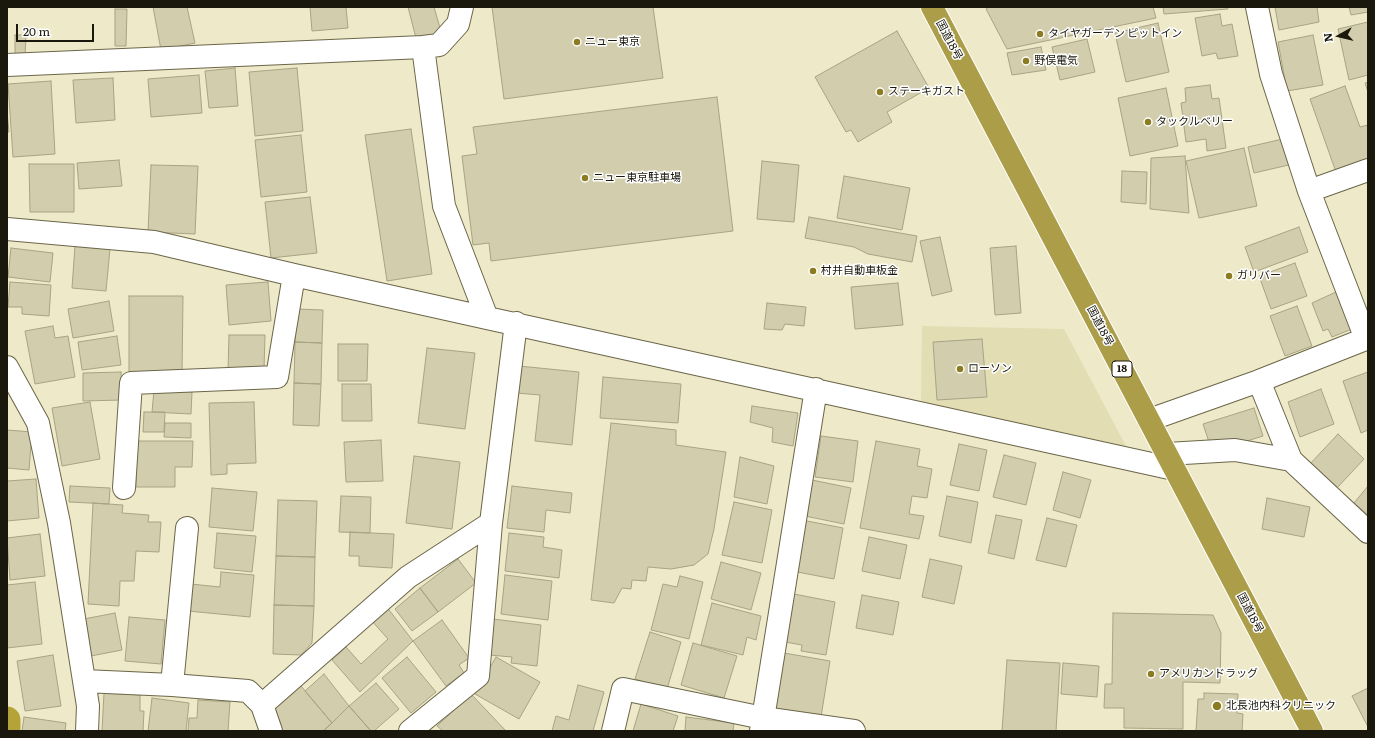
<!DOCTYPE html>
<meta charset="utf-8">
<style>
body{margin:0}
#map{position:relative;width:1375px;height:738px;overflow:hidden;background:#eee9c8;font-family:Literata,serif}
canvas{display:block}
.frame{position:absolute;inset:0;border:8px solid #1a180c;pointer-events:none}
.north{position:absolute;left:1319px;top:16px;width:40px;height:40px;-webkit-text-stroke:3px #fff;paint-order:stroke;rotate:262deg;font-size:11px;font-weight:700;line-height:16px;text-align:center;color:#1a180c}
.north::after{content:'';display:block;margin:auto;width:14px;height:18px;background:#1a180c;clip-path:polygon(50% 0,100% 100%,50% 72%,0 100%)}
.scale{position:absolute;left:16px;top:24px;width:78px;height:18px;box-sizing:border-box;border:2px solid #1a180c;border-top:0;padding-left:5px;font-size:12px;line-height:14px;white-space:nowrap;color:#1a180c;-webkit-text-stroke:3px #fff;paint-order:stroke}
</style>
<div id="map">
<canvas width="1375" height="738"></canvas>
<div class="frame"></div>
<div class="north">N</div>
<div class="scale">20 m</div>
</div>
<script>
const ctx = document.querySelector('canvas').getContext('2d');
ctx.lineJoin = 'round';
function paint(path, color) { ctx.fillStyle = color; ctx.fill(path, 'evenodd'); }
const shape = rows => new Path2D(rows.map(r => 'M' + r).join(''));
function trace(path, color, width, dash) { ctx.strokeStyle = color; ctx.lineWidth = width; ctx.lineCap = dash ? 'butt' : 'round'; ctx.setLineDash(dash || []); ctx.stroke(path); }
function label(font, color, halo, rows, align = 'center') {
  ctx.font = font + ' Literata,"Noto Sans JP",serif'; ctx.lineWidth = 3; ctx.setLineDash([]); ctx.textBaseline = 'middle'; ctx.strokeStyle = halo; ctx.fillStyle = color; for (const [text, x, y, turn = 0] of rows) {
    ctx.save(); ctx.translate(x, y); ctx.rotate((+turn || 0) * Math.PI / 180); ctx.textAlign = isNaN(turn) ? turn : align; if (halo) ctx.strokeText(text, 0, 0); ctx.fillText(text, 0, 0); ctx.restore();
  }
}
paint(shape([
 [922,326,1064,329,1127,448,921,402]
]), '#e3ddb4');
trace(shape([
 [7,720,7,727]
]), '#b5a338', 27);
const building = shape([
 [153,7,187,7,195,43,161,50,153,7],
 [310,7,346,7,348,28,312,31,310,7],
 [408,7,434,7,442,35,417,42,408,7],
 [492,7,653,7,663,78,504,99,492,7],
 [989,7,1153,7,1156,18,1007,49,986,9,989,7],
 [1163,7,1227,7,1228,9,1164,14,1163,7],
 [1275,7,1317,7,1319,22,1279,30,1275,7],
 [1349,7,1368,7,1368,12,1351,15,1349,7],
 [115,9,127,9,126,46,115,46,115,9],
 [1220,14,1222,26,1232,24,1238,56,1218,59,1216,53,1202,56,1195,18,1220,14],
 [1368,22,1368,75,1349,80,1338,29,1368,22],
 [1158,23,1169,72,1126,82,1115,33,1158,23],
 [897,31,929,88,887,112,892,122,858,142,851,130,846,132,815,77,897,31],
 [15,35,26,35,25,56,15,56,15,35],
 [1313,35,1323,85,1287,91,1278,42,1313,35],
 [1087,39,1095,72,1060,80,1052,47,1087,39],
 [1041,47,1046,70,1012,75,1007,53,1041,47],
 [235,68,238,106,209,108,205,71,235,68],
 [297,68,303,131,255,136,249,72,297,68],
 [199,75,202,113,151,117,148,79,199,75],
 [113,78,115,120,76,123,73,80,113,78],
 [51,81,55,154,13,157,8,84,51,81],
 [1368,82,1368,92,1365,83,1368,82],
 [1210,85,1212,99,1219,98,1226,148,1207,151,1206,139,1186,142,1181,103,1186,102,1185,88,1210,85],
 [1345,86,1360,127,1368,125,1368,160,1336,172,1310,99,1345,86],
 [1166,88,1178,146,1130,156,1118,98,1166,88],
 [717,97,733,231,491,261,489,243,473,245,462,156,477,154,473,127,717,97],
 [7,111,9,132,7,132,7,111],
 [411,129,432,274,387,281,365,135,411,129],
 [301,135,307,192,261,197,255,140,301,135],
 [1287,138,1293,164,1254,173,1248,147,1287,138],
 [1244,148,1257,206,1199,218,1186,161,1244,148],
 [1185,156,1189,213,1150,209,1151,158,1185,156],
 [119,160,122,186,79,189,77,163,119,160],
 [762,161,799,165,794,222,757,219,762,161],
 [29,164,74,164,74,212,30,212,29,164],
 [151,165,198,166,195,234,148,232,151,165],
 [1122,171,1147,172,1146,204,1121,202,1122,171],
 [844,176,910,188,902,230,837,218,844,176],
 [310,197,317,253,271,258,265,202,310,197],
 [809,217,917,236,912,262,868,254,854,247,805,238,809,217],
 [1299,227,1308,252,1254,272,1245,247,1299,227],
 [940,237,952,291,932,296,920,241,940,237],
 [75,246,110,249,106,291,72,288,75,246],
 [1016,246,1021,313,995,315,990,248,1016,246],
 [11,248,53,253,50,282,8,277,11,248],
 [1295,263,1307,296,1271,309,1259,276,1295,263],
 [10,282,51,285,49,316,22,314,22,307,8,307,10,282],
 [268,282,271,321,229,325,226,285,268,282],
 [898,283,903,325,855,329,851,287,898,283],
 [1336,292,1352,329,1332,337,1328,329,1323,331,1312,303,1336,292],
 [129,296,183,296,182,373,129,373,129,296],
 [109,301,114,331,73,338,68,309,109,301],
 [767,303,806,307,804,326,785,324,782,330,764,329,767,303],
 [1297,306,1312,346,1285,356,1270,316,1297,306],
 [297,309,323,310,322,343,295,342,297,309],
 [53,326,55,338,68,336,75,377,35,384,25,331,53,326],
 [229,335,265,335,264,370,228,370,229,335],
 [117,336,121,365,82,370,78,342,117,336],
 [982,339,987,397,937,400,933,342,982,339],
 [295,342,322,343,321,384,294,383,295,342],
 [338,344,368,344,367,381,338,381,338,344],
 [427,348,475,353,465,429,418,423,427,348],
 [519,366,579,372,572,445,535,441,540,395,516,393,519,366],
 [121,372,122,400,83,401,83,373,121,372],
 [1368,372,1368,430,1361,433,1343,381,1368,372],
 [603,377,681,384,678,423,600,418,603,377],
 [294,383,321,384,319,426,293,425,294,383],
 [342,384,371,384,372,421,342,421,342,384],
 [1321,389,1334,424,1300,437,1288,402,1321,389],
 [154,390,192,392,191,414,152,412,154,390],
 [90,402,100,459,62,466,52,408,90,402],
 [254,402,256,463,227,464,227,474,211,475,209,403,254,402],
 [752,406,798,413,793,446,772,442,773,428,750,422,752,406],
 [1254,408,1263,436,1231,446,1229,439,1210,445,1203,424,1254,408],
 [144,412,165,412,164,432,143,432,144,412],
 [165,423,191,423,191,438,164,437,165,423],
 [611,423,676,430,676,445,726,452,714,529,708,554,694,565,671,569,648,567,646,581,632,580,631,589,622,588,614,603,591,600,611,423],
 [7,430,32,432,29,470,7,468,7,430],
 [1338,434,1364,459,1336,489,1310,464,1338,434],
 [821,436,858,441,853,482,815,477,821,436],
 [381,440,383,481,346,482,344,442,381,440],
 [136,441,193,441,192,467,175,467,175,487,136,487,136,441],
 [876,441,920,449,917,466,932,469,927,498,912,496,909,514,924,516,919,539,860,528,876,441],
 [959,444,987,450,979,491,950,485,959,444],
 [1004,455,1036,463,1026,505,993,497,1004,455],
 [414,456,460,462,452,529,406,523,414,456],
 [740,457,774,466,767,504,734,497,740,457],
 [1063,472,1091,480,1080,518,1053,510,1063,472],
 [36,479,39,518,7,521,7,481,36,479],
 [812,480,851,488,844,524,805,516,812,480],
 [70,486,110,488,109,504,69,502,70,486],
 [512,486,572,493,570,513,546,510,544,532,507,528,512,486],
 [1368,486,1368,515,1354,503,1368,486],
 [212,488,257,492,253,531,209,527,212,488],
 [341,496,371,497,370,533,339,532,341,496],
 [947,496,978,502,971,543,939,536,947,496],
 [1267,498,1310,507,1304,537,1262,529,1267,498],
 [278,500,317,501,315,557,276,556,278,500],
 [734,502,772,510,762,563,722,555,734,502],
 [93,503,123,505,122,513,149,515,148,522,161,522,159,552,136,551,134,581,120,581,119,606,88,604,93,503],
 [996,515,1022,520,1014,559,988,553,996,515],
 [1047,518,1077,525,1066,567,1036,560,1047,518],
 [802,520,843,528,834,579,792,571,802,520],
 [350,532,394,534,392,568,359,566,359,556,349,556,350,532],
 [217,533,256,536,252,572,214,568,217,533],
 [509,533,544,537,543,547,562,550,559,578,505,571,509,533],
 [40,534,45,576,10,580,7,538,40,534],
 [869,537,907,545,900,579,862,571,869,537],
 [276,556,315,557,314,606,274,605,276,556],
 [458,559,476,583,438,612,420,588,458,559],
 [930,559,962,566,954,604,922,597,930,559],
 [721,562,761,573,751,610,711,599,721,562],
 [221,572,254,575,250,617,188,611,191,584,220,587,221,572],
 [505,575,552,581,548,620,501,614,505,575],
 [680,576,703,582,689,639,651,630,663,584,677,587,680,576],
 [35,582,42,644,7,648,7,585,35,582],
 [420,588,438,612,412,631,395,609,420,588],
 [794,594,835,602,826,655,801,651,802,645,785,642,794,594],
 [862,595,899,602,893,635,856,628,862,595],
 [712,603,761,616,756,640,747,637,743,655,701,645,712,603],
 [274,605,314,606,312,643,301,655,273,654,274,605],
 [386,606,413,641,360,692,332,660,346,647,361,664,388,639,371,620,386,606],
 [115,613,122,650,91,656,84,619,115,613],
 [1113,613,1213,615,1221,633,1220,683,1183,682,1183,729,1124,728,1124,708,1104,708,1105,684,1112,684,1113,613],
 [129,617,165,620,161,664,125,661,129,617],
 [493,619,541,625,537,666,511,663,512,657,489,655,493,619],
 [442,620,469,658,459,665,464,673,446,686,413,641,442,620],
 [650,632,681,642,667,689,635,679,650,632],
 [693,643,737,656,724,698,681,685,693,643],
 [784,653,830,661,821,717,775,709,784,653],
 [53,655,61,706,25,711,17,661,53,655],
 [407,657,436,692,411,713,382,678,407,657],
 [496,657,540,682,519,719,475,694,496,657],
 [1007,660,1060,663,1056,731,1002,731,1007,660],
 [1063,663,1099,666,1097,697,1061,694,1063,663],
 [324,674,349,706,332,723,305,691,324,674],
 [376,683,399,709,374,731,371,731,349,706,376,683],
 [578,685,604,692,593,731,552,731,556,716,569,720,578,685],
 [301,686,332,723,323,731,282,731,268,714,301,686],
 [1368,688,1368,727,1352,696,1368,688],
 [104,693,140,695,140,711,144,711,143,731,102,731,104,693],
 [1204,693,1238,694,1237,713,1243,714,1242,731,1196,731,1198,699,1204,699,1204,693],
 [471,694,506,731,443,731,437,726,471,694],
 [152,698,189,703,186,731,148,731,152,698],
 [198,700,230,702,228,731,188,731,189,718,197,718,198,700],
 [641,704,678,716,673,731,633,731,641,704],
 [349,706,371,731,323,731,332,723,349,706],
 [24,717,66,723,65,731,22,731,24,717],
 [686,717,734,723,733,731,685,731,686,717]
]);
paint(building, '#d2cdad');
trace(building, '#a8a384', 1);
const minor = shape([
 [1257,7,1271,74,1309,191,1366,339],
 [423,47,439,45,458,24,462,7],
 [7,65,423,47,444,206,487,318],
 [1309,191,1368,170],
 [7,229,154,242,294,275,487,318,1174,469],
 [7,367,38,423,59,523,88,706,87,731],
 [1259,381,1291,460],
 [1149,420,1259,381,1368,338],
 [1167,454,1235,450,1291,460,1368,532],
 [124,488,131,383,277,377,294,275],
 [84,681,172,685,248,691,262,705,271,731],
 [172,685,187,528],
 [262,705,408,577,491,523,516,323],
 [410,731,478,676,491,523],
 [613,731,623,689,763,718,854,731],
 [761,731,816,389]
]);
const highway = shape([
 [932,7,1312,731]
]);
trace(minor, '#6b6649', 24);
trace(highway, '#fff', 24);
trace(minor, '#fff', 22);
trace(highway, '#ac9e48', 22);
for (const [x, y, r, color] of [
 [1040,34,4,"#8b7c22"],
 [577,42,4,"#8b7c22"],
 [1026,61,4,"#8b7c22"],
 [880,92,4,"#8b7c22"],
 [1148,122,4,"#8b7c22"],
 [585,178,4,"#8b7c22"],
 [813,271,4,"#8b7c22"],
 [1229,276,4,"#8b7c22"],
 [960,369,4,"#8b7c22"],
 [1151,674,4,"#8b7c22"],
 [1217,706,5,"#8b7c22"]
]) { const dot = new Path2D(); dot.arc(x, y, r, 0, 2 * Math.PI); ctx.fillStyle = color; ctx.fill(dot); trace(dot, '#fff', 1.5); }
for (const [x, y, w] of [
 [1122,369,20]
]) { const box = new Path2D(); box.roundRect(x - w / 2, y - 8, w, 16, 3); ctx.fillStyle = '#fff'; ctx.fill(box); trace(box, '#1a180c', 1); }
label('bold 10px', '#1a180c', null, [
 ["18",1122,369]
]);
label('11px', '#1a180c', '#fff', [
 ["タイヤガーデン ピットイン",1048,34],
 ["ニュー東京",585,42],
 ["野俣電気",1034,61],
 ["ステーキガスト",888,92],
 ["タックルベリー",1156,122],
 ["ニュー東京駐車場",593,178],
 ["村井自動車板金",821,271],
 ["ガリバー",1237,276],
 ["ローソン",968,369],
 ["アメリカンドラッグ",1159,674],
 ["北長池内科クリニック",1226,706]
], 'left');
label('11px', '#1a180c', '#fff', [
 ["国道18号",949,40,62],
 ["国道18号",1100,326,62],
 ["国道18号",1250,613,62]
]);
</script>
